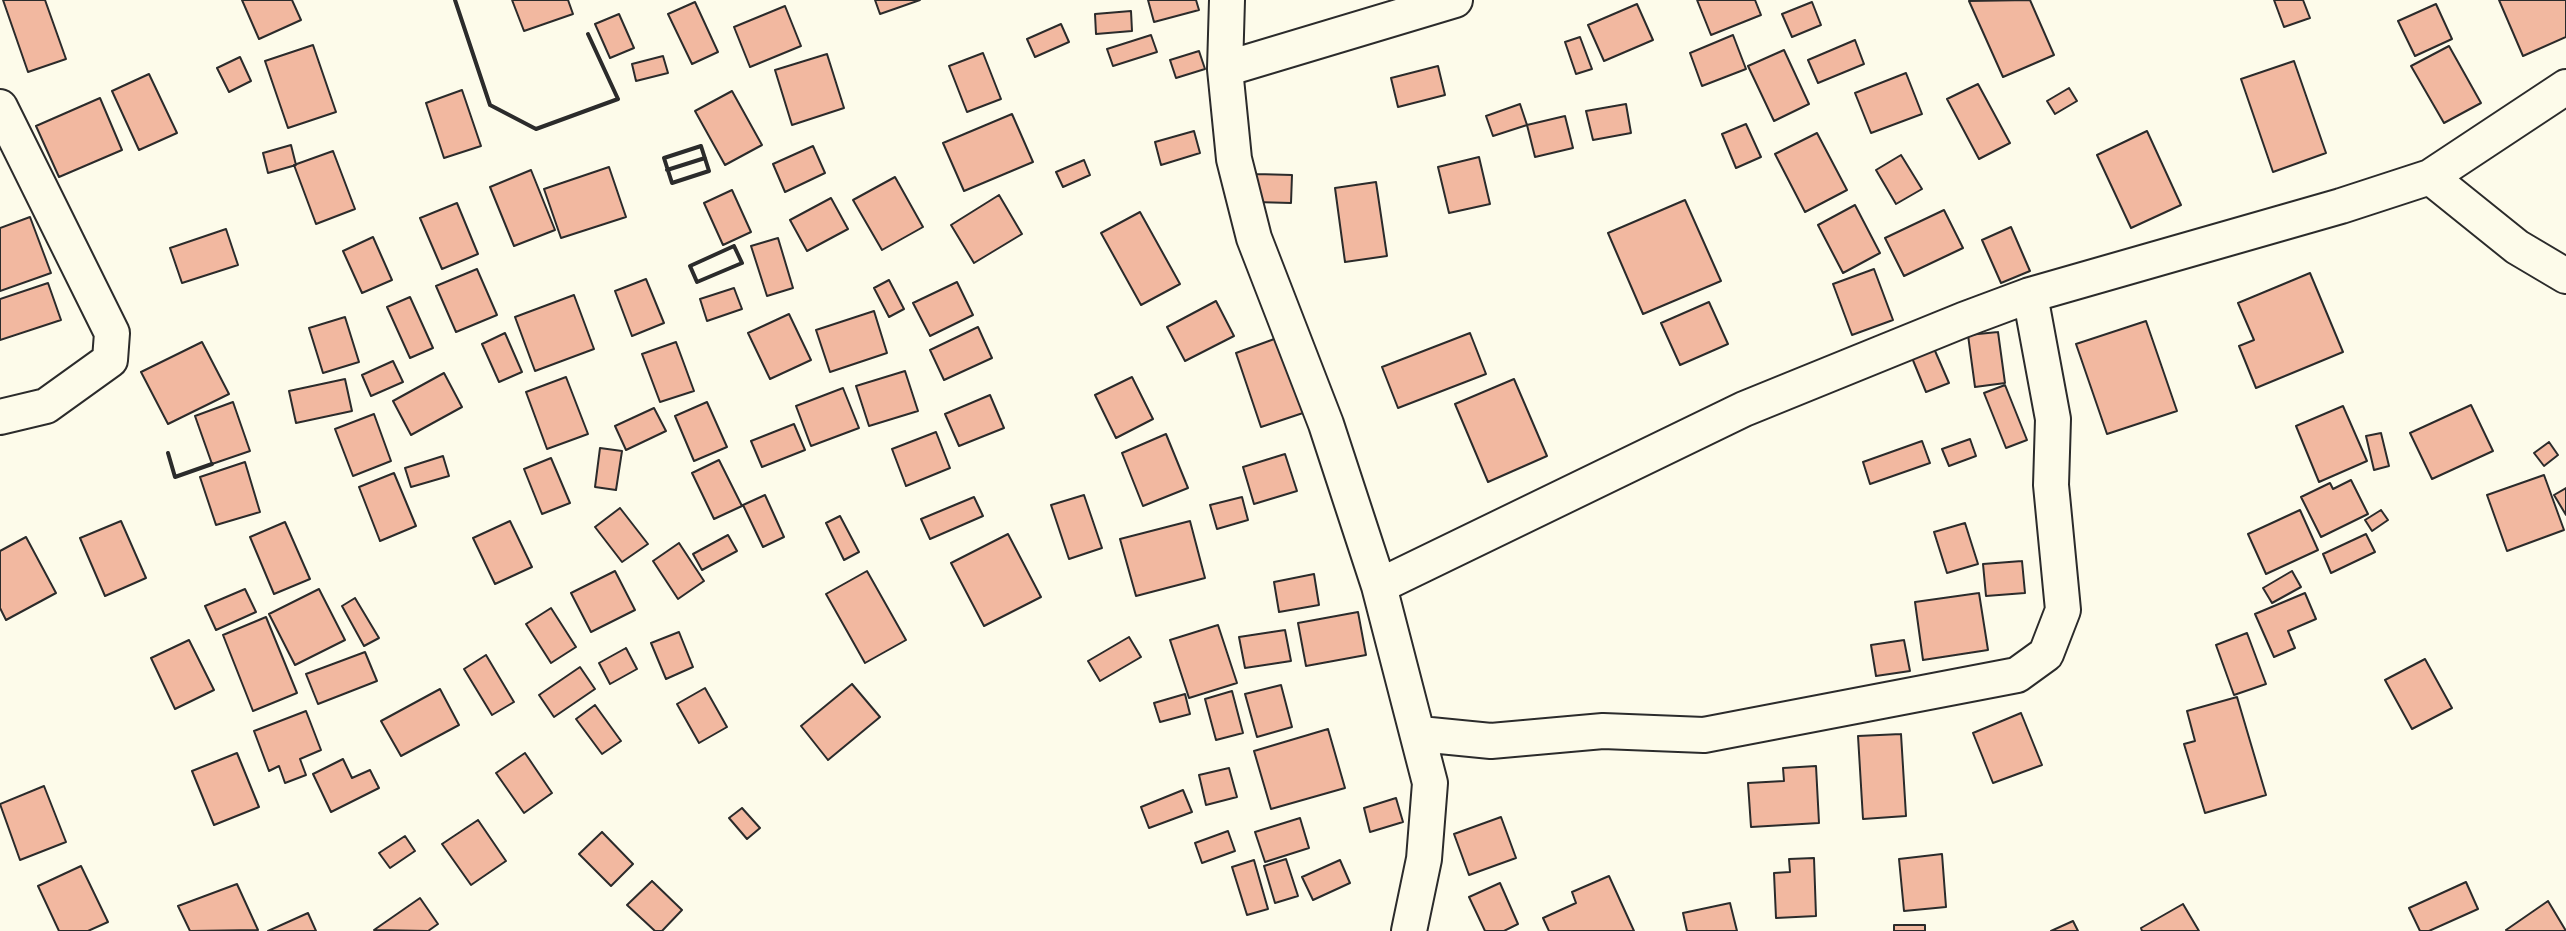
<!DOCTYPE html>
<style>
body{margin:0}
canvas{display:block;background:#fdfbea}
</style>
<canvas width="2566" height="931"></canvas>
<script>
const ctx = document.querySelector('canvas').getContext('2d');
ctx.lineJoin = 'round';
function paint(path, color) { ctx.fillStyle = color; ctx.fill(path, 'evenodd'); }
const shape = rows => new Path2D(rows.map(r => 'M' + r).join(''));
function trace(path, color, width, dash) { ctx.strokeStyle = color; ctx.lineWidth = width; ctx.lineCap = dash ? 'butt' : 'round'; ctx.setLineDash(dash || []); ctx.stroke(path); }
const building = shape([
 [3,0,45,0,66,59,28,72,3,0],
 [242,0,292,0,301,20,259,39,242,0],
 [512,0,568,0,573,14,524,31,512,0],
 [875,0,920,0,880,14,875,0],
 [1148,0,1196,0,1199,10,1154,22,1148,0],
 [1697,0,1755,0,1761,15,1711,35,1697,0],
 [2030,0,2054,55,2003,77,1969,1,2030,0],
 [2274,0,2303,0,2310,18,2284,27,2274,0],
 [2499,0,2566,0,2566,37,2523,56,2499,0],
 [695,2,718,52,692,64,668,14,695,2],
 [1812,2,1821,25,1792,37,1782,14,1812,2],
 [1637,4,1653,40,1604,61,1588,25,1637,4],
 [2436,4,2452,39,2415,56,2398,21,2436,4],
 [785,6,801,46,750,67,734,27,785,6],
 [1131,11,1132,31,1096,34,1095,14,1131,11],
 [619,14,634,48,610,58,595,24,619,14],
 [1061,24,1069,42,1035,57,1027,39,1061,24],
 [1151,35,1157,52,1113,66,1107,49,1151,35],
 [1733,35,1746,69,1702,86,1690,53,1733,35],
 [1580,37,1592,69,1576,74,1565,42,1580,37],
 [1855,40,1864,64,1818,83,1808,60,1855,40],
 [313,45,336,112,288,128,265,61,313,45],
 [2449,46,2481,103,2444,123,2411,66,2449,46],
 [1784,50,1809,104,1774,121,1748,66,1784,50],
 [1199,51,1205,69,1176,78,1170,60,1199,51],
 [983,53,1001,99,967,112,949,66,983,53],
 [827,54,844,108,792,125,775,70,827,54],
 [663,56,668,73,636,81,632,64,663,56],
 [240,57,251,81,229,92,217,68,240,57],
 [2294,61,2326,153,2273,172,2241,79,2294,61],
 [1438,66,1445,95,1398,107,1391,78,1438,66],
 [1906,73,1922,114,1871,133,1855,93,1906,73],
 [149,74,177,133,139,150,112,91,149,74],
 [1978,84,2010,143,1979,159,1947,99,1978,84],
 [2069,88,2077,101,2055,114,2047,101,2069,88],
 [462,90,481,146,444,158,426,103,462,90],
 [732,91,762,145,725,165,695,111,732,91],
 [100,98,122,150,59,177,36,126,100,98],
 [1520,104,1527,125,1493,136,1486,116,1520,104],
 [1626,104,1631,133,1593,140,1586,111,1626,104],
 [1012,114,1033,162,964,191,943,143,1012,114],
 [1565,116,1573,148,1535,157,1527,125,1565,116],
 [1746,124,1761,157,1736,168,1722,134,1746,124],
 [1194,131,1200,153,1161,165,1155,142,1194,131],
 [2147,131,2181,205,2131,228,2097,155,2147,131],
 [1817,133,1847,190,1805,212,1775,154,1817,133],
 [291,145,296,165,268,173,263,153,291,145],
 [813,146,825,173,785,192,773,164,813,146],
 [333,151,355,209,316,224,294,165,333,151],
 [1901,155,1922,189,1896,204,1876,170,1901,155],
 [1479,157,1490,204,1449,213,1438,167,1479,157],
 [1084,160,1090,175,1063,187,1056,172,1084,160],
 [609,167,626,217,561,238,544,189,609,167],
 [531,170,555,230,514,246,490,187,531,170],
 [1256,174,1292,175,1291,203,1255,202,1256,174],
 [895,177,923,227,882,250,853,200,895,177],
 [1376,182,1387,256,1345,262,1335,188,1376,182],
 [732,190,751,232,723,245,704,203,732,190],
 [999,195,1022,234,974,263,951,225,999,195],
 [831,198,848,229,807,251,790,220,831,198],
 [1685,200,1721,281,1643,314,1608,233,1685,200],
 [457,203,478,254,442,269,420,218,457,203],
 [1855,205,1880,253,1843,273,1818,225,1855,205],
 [1944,210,1963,248,1904,276,1885,238,1944,210],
 [1140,212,1180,284,1141,305,1101,233,1140,212],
 [30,217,51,273,0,291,0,228,30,217],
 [2011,227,2030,271,2001,283,1982,240,2011,227],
 [226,229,238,265,182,283,170,248,226,229],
 [373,237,392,280,362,293,343,251,373,237],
 [778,238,793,288,767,296,751,246,778,238],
 [477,269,497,315,456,332,436,286,477,269],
 [1874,269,1893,320,1852,335,1833,284,1874,269],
 [2310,273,2343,352,2256,388,2239,346,2254,340,2238,303,2310,273],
 [646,279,664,323,632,336,615,291,646,279],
 [889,280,904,309,889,317,874,288,889,280],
 [957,282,973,315,930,336,913,303,957,282],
 [48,283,61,320,0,340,0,299,48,283],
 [734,288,742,309,707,321,700,299,734,288],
 [574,295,594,349,535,371,515,317,574,295],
 [410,297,433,348,410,358,387,307,410,297],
 [1216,301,1234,336,1185,361,1167,327,1216,301],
 [1709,302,1728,344,1680,365,1661,323,1709,302],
 [874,311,887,353,830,372,816,330,874,311],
 [789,314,811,360,770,379,748,333,789,314],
 [345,317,359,362,323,373,309,328,345,317],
 [2146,321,2177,411,2107,434,2076,344,2146,321],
 [978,327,992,358,944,380,930,350,978,327],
 [1998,332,2005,383,1975,387,1968,335,1998,332],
 [505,333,522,372,499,382,482,344,505,333],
 [1470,333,1486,374,1398,408,1382,367,1470,333],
 [1277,338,1303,413,1261,427,1236,353,1277,338],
 [202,342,229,394,168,424,141,372,202,342],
 [676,342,694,391,660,402,642,354,676,342],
 [1932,344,1949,383,1926,392,1910,353,1932,344],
 [393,361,403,382,371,396,362,375,393,361],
 [905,371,918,411,869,426,856,386,905,371],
 [444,373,462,407,411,435,393,401,444,373],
 [566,377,588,434,547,449,526,392,566,377],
 [1132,377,1153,419,1116,438,1095,395,1132,377],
 [345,379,352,411,296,423,289,391,345,379],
 [1514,379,1547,456,1488,482,1455,404,1514,379],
 [2005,385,2027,440,2006,448,1984,393,2005,385],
 [843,388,859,428,811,446,796,406,843,388],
 [990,395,1004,428,959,446,945,414,990,395],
 [233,402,250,451,212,464,195,416,233,402],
 [707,402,727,447,694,461,675,416,707,402],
 [2471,405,2493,451,2432,479,2410,433,2471,405],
 [2343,406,2367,461,2319,482,2296,426,2343,406],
 [654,408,666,431,626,450,615,426,654,408],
 [374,414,391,461,353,476,335,429,374,414],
 [794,424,805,450,762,467,751,441,794,424],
 [936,432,950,468,906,486,892,449,936,432],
 [2381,433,2389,466,2374,470,2366,436,2381,433],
 [1166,434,1188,488,1143,506,1122,453,1166,434],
 [1970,439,1976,456,1949,466,1942,449,1970,439],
 [1922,441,1930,463,1870,484,1863,462,1922,441],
 [2549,442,2558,455,2544,466,2534,453,2549,442],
 [600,448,622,451,616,490,595,487,600,448],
 [1285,454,1297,491,1254,504,1243,467,1285,454],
 [443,456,449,476,411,487,405,468,443,456],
 [551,458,570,503,542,514,524,469,551,458],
 [719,460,742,506,714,519,692,473,719,460],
 [245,462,260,512,216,525,200,477,245,462],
 [394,473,416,526,380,541,359,487,394,473],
 [2544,475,2564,530,2507,551,2487,495,2544,475],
 [2351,480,2368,514,2321,537,2301,497,2330,483,2333,489,2351,480],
 [2566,488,2566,515,2554,495,2566,488],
 [765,495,784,537,763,547,743,505,765,495],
 [1084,495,1102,548,1069,559,1051,505,1084,495],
 [974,497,983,516,930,539,921,519,974,497],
 [1242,497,1248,520,1217,529,1210,505,1242,497],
 [620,508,648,544,622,562,595,527,620,508],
 [2300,510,2318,550,2266,574,2248,534,2300,510],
 [2381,510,2388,520,2372,531,2365,520,2381,510],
 [840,516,859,552,844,560,826,523,840,516],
 [121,521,146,578,105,596,80,538,121,521],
 [510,521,532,567,495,584,473,538,510,521],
 [1190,521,1205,578,1136,596,1120,539,1190,521],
 [285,522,310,579,274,594,250,537,285,522],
 [1965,523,1978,564,1947,573,1934,532,1965,523],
 [1008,534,1041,597,984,626,951,563,1008,534],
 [2366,534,2375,552,2331,573,2323,554,2366,534],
 [728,535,737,551,702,570,693,554,728,535],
 [26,537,56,593,6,620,0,608,0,551,26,537],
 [679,543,704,581,678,599,653,561,679,543],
 [2022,561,2025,593,1986,596,1983,564,2022,561],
 [615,571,635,610,591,632,571,593,615,571],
 [867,571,906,640,865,663,826,594,867,571],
 [2292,571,2301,587,2272,603,2263,588,2292,571],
 [1314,574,1319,605,1279,612,1274,582,1314,574],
 [245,589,256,612,216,630,205,606,245,589],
 [319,589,345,640,295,665,269,614,319,589],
 [1979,593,1988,650,1923,660,1915,602,1979,593],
 [2305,593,2316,619,2288,631,2295,648,2274,657,2255,614,2305,593],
 [355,598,379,638,364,646,342,606,355,598],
 [551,608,576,647,551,663,526,624,551,608],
 [1358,612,1366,655,1306,666,1298,623,1358,612],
 [266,617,297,693,253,711,223,635,266,617],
 [1218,625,1237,683,1189,698,1170,640,1218,625],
 [1285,630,1291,661,1245,668,1239,637,1285,630],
 [679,632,693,667,666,679,651,643,679,632],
 [2247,633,2266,684,2234,695,2216,645,2247,633],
 [1129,637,1141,657,1100,681,1088,661,1129,637],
 [189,640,214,690,175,709,151,658,189,640],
 [1904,640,1910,671,1876,676,1871,645,1904,640],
 [626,648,637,669,610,684,599,663,626,648],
 [365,652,377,681,318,704,306,674,365,652],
 [486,655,514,702,492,715,464,669,486,655],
 [2425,659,2452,708,2412,729,2385,680,2425,659],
 [580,667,595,689,554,717,539,695,580,667],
 [852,684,880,717,828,760,801,726,852,684],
 [1281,685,1292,727,1257,737,1245,694,1281,685],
 [705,688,727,727,699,743,677,704,705,688],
 [440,689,459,725,401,756,381,721,440,689],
 [1232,691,1243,733,1216,740,1205,699,1232,691],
 [1185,694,1190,714,1160,722,1154,703,1185,694],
 [2237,697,2266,795,2205,813,2184,744,2195,741,2187,711,2237,697],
 [595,705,621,741,602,754,576,719,595,705],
 [306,711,321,750,300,759,306,775,285,783,279,766,269,771,254,731,306,711],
 [2021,713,2042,765,1993,783,1973,733,2021,713],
 [1328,729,1345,788,1271,809,1254,751,1328,729],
 [1901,734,1906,816,1863,819,1858,736,1901,734],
 [237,753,259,807,214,825,192,771,237,753],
 [525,753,552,793,524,813,496,773,525,753],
 [343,759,352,778,370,770,379,788,331,812,313,774,343,759],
 [1816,766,1819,823,1751,827,1748,783,1784,781,1783,768,1816,766],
 [1229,768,1237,797,1206,805,1199,775,1229,768],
 [44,786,66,842,20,860,0,804,44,786],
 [1183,790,1192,812,1149,828,1141,807,1183,790],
 [1396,798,1403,822,1370,832,1364,808,1396,798],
 [742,808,760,828,747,839,729,818,742,808],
 [1501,817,1516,858,1469,875,1454,834,1501,817],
 [1300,818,1309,848,1265,862,1255,832,1300,818],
 [478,820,506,861,471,885,442,844,478,820],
 [1228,831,1235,851,1202,863,1195,843,1228,831],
 [602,832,633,864,611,886,579,854,602,832],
 [405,836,415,851,390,868,379,853,405,836],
 [1942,854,1946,907,1904,911,1899,859,1942,854],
 [1814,858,1816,916,1776,918,1774,873,1790,872,1789,859,1814,858],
 [1286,859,1298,896,1275,903,1264,866,1286,859],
 [1254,860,1268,909,1247,915,1232,867,1254,860],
 [1340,860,1350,883,1313,900,1302,877,1340,860],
 [81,866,108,922,88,931,59,931,38,886,81,866],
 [1609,876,1634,931,1549,931,1543,918,1576,903,1572,892,1609,876],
 [652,881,682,910,662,931,655,931,627,905,652,881],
 [2466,882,2478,909,2429,931,2420,931,2409,908,2466,882],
 [1500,883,1518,924,1504,931,1485,931,1469,897,1500,883],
 [237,884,258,930,190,931,178,906,237,884],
 [420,898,438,924,428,931,374,930,420,898],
 [2548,901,2566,931,2507,931,2506,930,2548,901],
 [1730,903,1737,931,1687,931,1683,913,1730,903],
 [2183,904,2199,931,2142,931,2141,928,2183,904],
 [308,913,316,931,268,931,308,913],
 [2073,921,2078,931,2051,931,2073,921],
 [1894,925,1925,925,1925,931,1894,931,1894,925]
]);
paint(building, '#f2b8a0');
trace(building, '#2b2b2b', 2);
const minor = shape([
 [1227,0,1225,69,1234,159,1254,238,1326,424,1379,586,1430,783,1424,859,1409,931],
 [1225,69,1455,0],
 [0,107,112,333,110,360,46,406,0,417],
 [2430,177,2517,247,2566,276],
 [1379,586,1744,409,1963,320,2030,295,2341,206,2430,177,2566,87],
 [1420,734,1491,741,1603,731,1704,735,2017,675,2046,654,2063,610,2051,485,2053,419,2030,295]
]);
trace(minor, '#2b2b2b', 38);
trace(minor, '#fdfbea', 34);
trace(shape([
 [455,0,490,105,536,129,618,99,588,34],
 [701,146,709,171,672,183,664,158,701,146],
 [667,170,705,158],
 [734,246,742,263,697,282,690,266,734,246],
 [168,453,175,477,212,464]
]), '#2b2b2b', 4);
</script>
